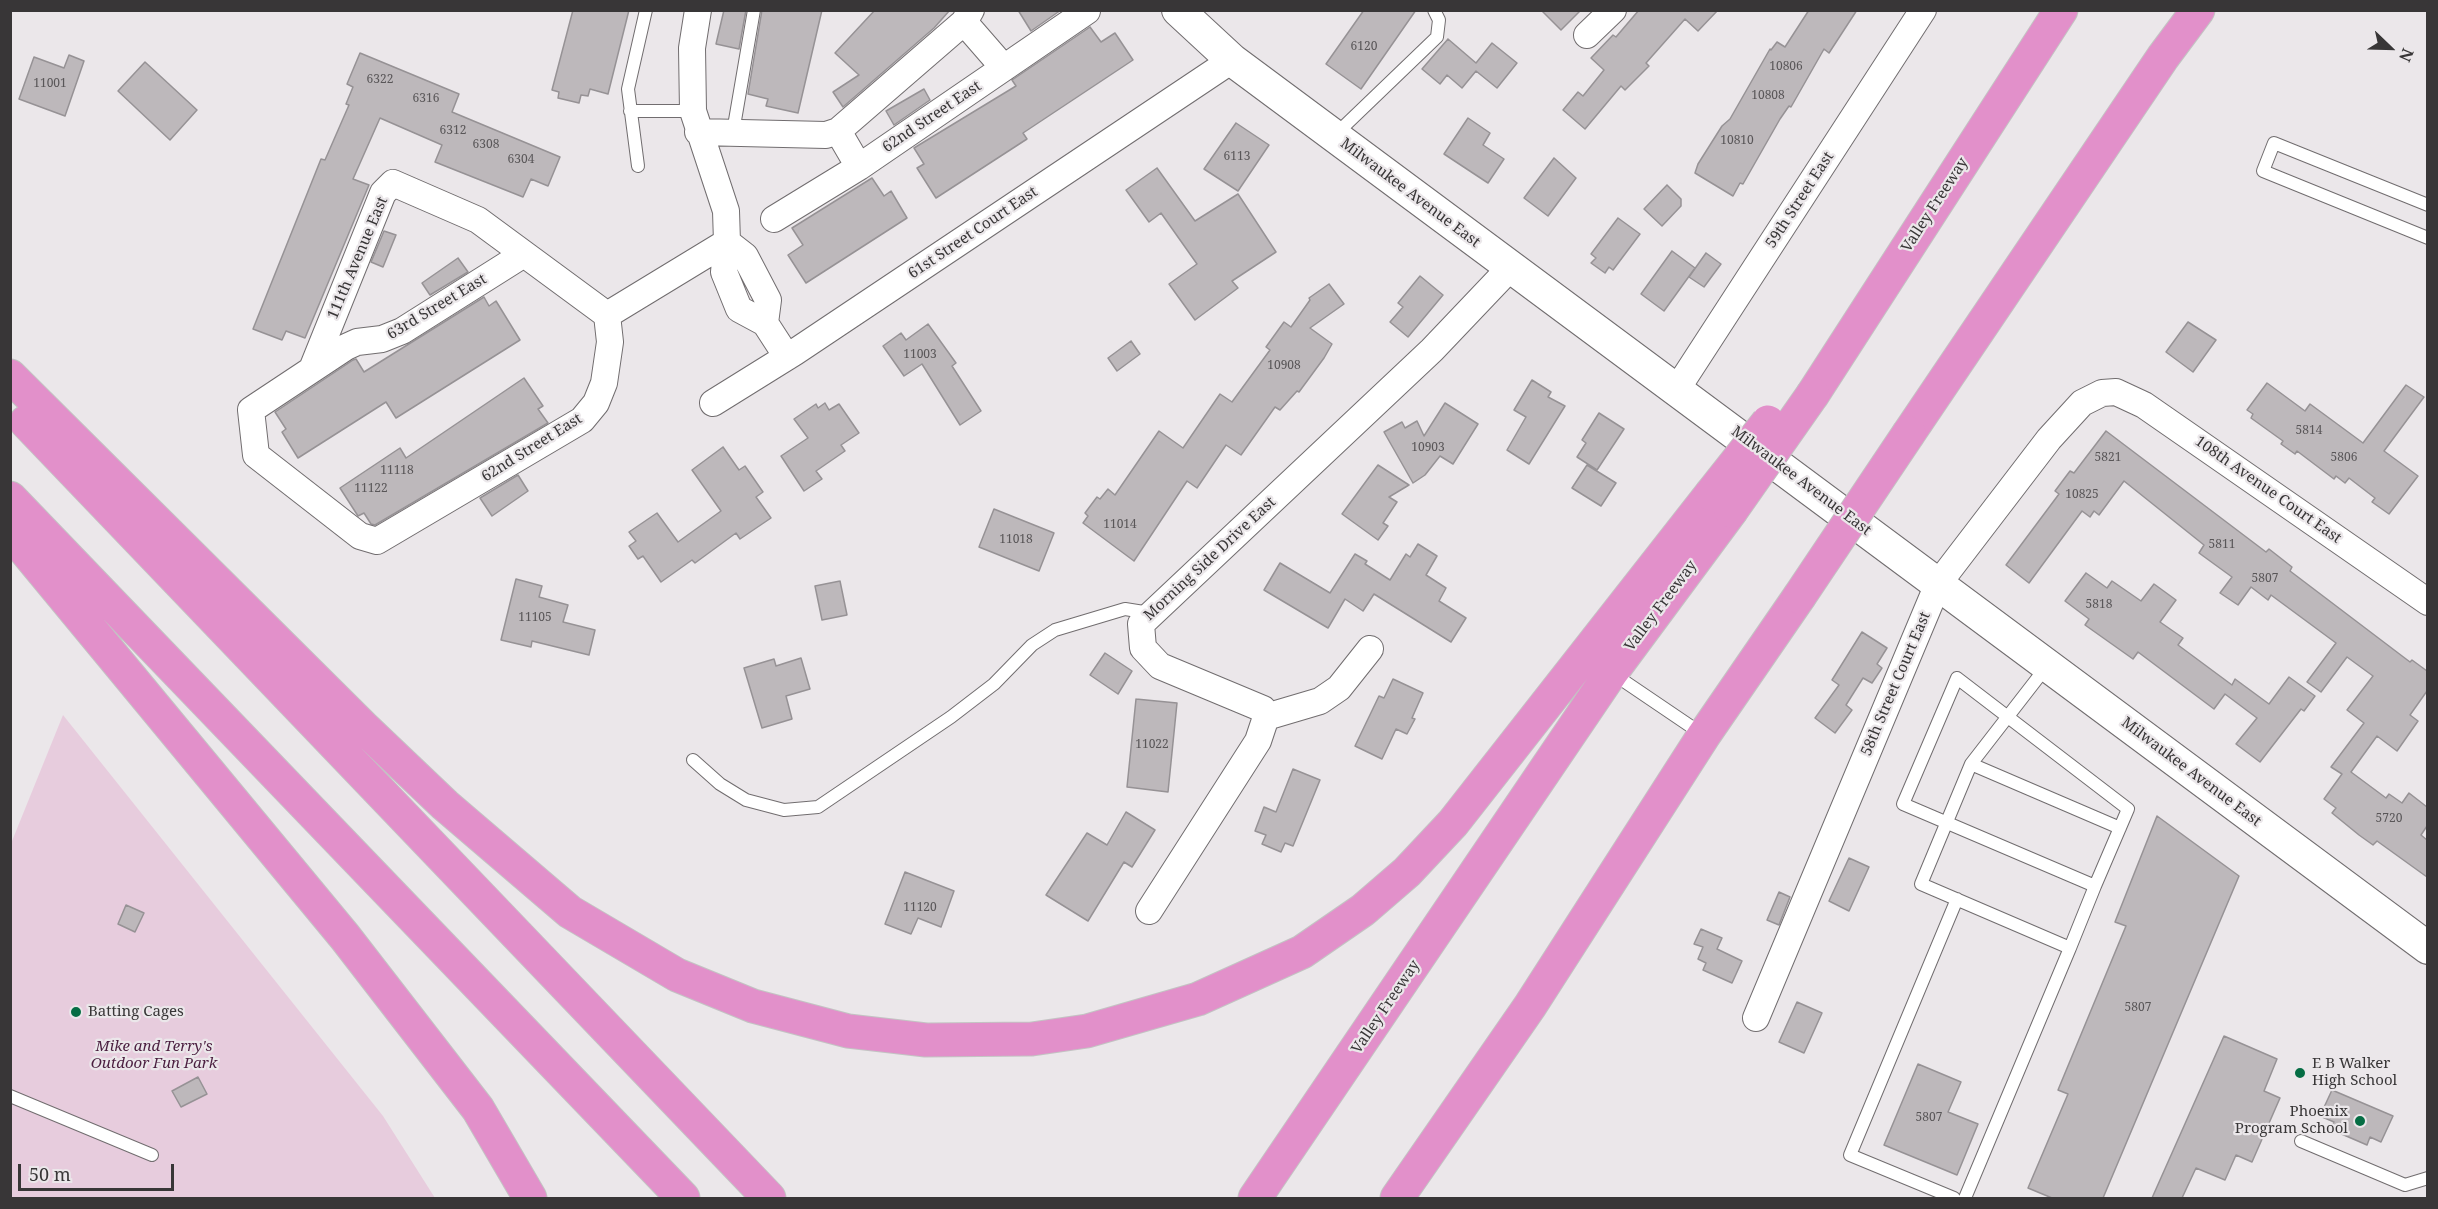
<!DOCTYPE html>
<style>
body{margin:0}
#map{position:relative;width:2438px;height:1209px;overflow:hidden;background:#ebe7ea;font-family:"Noto Serif",serif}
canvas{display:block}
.frame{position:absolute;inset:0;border:12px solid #383637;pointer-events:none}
.north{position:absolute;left:2360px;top:18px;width:60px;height:60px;-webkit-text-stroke:4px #ebe7ea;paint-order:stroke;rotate:113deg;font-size:16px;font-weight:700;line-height:24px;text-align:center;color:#383637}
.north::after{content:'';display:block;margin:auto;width:21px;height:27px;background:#383637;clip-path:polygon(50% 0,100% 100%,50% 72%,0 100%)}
.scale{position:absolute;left:18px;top:1164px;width:156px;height:27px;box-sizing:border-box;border:3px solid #383637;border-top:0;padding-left:8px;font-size:18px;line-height:21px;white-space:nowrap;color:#383637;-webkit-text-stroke:4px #ebe7ea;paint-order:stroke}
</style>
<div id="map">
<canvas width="2438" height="1209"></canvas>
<div class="frame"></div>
<div class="north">N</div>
<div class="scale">50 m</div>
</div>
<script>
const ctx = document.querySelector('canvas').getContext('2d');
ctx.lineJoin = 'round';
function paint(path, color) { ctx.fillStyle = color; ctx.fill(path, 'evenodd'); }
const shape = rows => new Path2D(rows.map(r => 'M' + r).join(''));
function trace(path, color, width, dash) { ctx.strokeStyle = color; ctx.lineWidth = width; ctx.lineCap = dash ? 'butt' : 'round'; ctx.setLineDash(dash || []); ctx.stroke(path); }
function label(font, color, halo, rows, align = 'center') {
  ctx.font = font + ' "Noto Serif",serif'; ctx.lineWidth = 4.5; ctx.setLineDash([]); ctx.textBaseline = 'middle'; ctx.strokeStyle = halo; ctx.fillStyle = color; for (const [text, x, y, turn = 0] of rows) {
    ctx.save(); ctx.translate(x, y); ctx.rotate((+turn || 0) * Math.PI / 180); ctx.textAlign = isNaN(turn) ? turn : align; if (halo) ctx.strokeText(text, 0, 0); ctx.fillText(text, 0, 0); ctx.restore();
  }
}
paint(shape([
 [63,715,383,1116,435,1198,11,1198,10,846]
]), '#e7ccdd');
const building = shape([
 [573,10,629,10,608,94,590,89,588,96,581,95,579,103,558,98,559,92,552,90,573,10],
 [724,10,746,10,739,49,716,44,724,10],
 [762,10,822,10,798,113,766,106,768,99,748,94,762,10],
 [875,10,950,10,934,28,843,107,833,92,859,75,835,53,875,10],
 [1018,10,1061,10,1031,31,1018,10],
 [1364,10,1416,10,1361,89,1326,64,1364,10],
 [1541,10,1581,10,1561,30,1541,10],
 [1639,10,1718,10,1698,31,1685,19,1646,63,1649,66,1625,90,1621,86,1585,129,1563,110,1578,92,1583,96,1604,70,1591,58,1613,35,1616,37,1639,10],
 [1809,10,1857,10,1829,53,1824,49,1791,107,1789,106,1780,119,1743,184,1740,183,1733,196,1695,173,1698,164,1722,126,1730,119,1770,49,1771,50,1777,42,1785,47,1809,10],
 [1090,27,1101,42,1115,33,1133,60,1023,133,1027,139,936,198,917,168,924,164,914,148,1016,86,1012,80,1090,27],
 [1448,39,1476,63,1492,43,1517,63,1497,88,1476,71,1462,88,1447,75,1440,84,1422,69,1448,39],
 [360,53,459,94,452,112,560,157,548,186,531,179,523,197,435,162,442,145,380,118,353,179,369,185,305,338,286,331,282,340,253,329,321,159,325,160,349,105,346,104,353,87,347,84,360,53],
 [69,55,84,61,65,116,19,99,34,57,64,68,69,55],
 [145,62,197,110,170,140,118,91,145,62],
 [924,89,930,100,894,125,886,111,924,89],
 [1468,118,1490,133,1483,145,1504,159,1488,183,1444,154,1468,118],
 [1236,123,1269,145,1238,191,1204,169,1236,123],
 [1554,158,1576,178,1548,216,1524,198,1554,158],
 [1157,168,1195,221,1238,194,1276,252,1232,281,1238,288,1195,320,1169,284,1197,264,1161,213,1149,222,1126,190,1157,168],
 [872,178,884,196,891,191,907,218,806,283,788,255,803,245,792,228,872,178],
 [1667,185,1681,199,1681,206,1662,226,1644,209,1667,185],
 [1618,218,1640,234,1613,270,1609,267,1605,273,1591,263,1596,258,1591,254,1618,218],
 [384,231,396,235,383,267,371,262,384,231],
 [1672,251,1695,268,1664,311,1641,294,1672,251],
 [1706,253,1721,264,1704,287,1689,277,1706,253],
 [458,258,468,272,430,295,422,283,458,258],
 [1420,276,1443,295,1408,337,1390,322,1403,307,1398,303,1420,276],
 [1329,284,1344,304,1310,328,1332,344,1324,358,1299,392,1297,391,1280,410,1275,407,1241,455,1226,445,1197,488,1187,481,1134,561,1083,523,1088,516,1085,513,1097,497,1100,499,1108,489,1115,495,1159,431,1183,448,1220,394,1232,402,1270,350,1266,347,1284,322,1291,327,1310,300,1309,298,1329,284],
 [484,297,489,306,496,301,520,340,396,418,386,402,298,458,282,432,286,429,275,412,353,360,356,359,364,372,484,297],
 [2188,322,2216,340,2193,372,2166,352,2188,322],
 [928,324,956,363,952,366,981,411,960,425,922,364,904,376,883,346,901,333,906,340,928,324],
 [1131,341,1140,354,1117,371,1108,358,1131,341],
 [524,378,543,406,538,409,548,423,375,525,371,524,364,513,358,516,340,488,400,448,406,458,524,378],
 [1532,380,1551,392,1548,397,1565,406,1529,464,1507,450,1526,417,1514,410,1532,380],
 [2267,383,2305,411,2310,404,2363,443,2406,385,2424,397,2384,451,2418,476,2389,514,2372,502,2375,498,2349,478,2345,483,2336,476,2334,479,2297,451,2295,454,2281,444,2283,441,2251,418,2253,414,2247,410,2267,383],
 [825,403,829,410,839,404,859,433,841,445,845,451,816,471,822,479,804,491,781,456,808,438,794,419,816,404,818,408,825,403],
 [1445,403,1478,424,1453,464,1440,456,1425,475,1413,483,1384,432,1402,422,1405,428,1417,421,1424,436,1445,403],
 [1599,413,1624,429,1597,470,1577,457,1586,443,1582,440,1599,413],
 [2106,431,2266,552,2269,549,2292,567,2290,571,2410,662,2412,660,2427,671,2427,691,2410,715,2418,721,2397,751,2377,736,2351,772,2386,798,2389,794,2402,803,2409,793,2427,807,2427,826,2421,835,2427,840,2427,877,2377,841,2373,845,2359,835,2332,813,2336,808,2324,799,2342,774,2331,767,2364,723,2347,710,2373,676,2347,657,2321,692,2307,682,2336,643,2271,595,2268,600,2251,587,2238,605,2220,593,2232,577,2199,553,2204,545,2124,481,2099,515,2094,511,2090,517,2082,511,2029,583,2006,565,2059,494,2055,491,2070,471,2074,473,2106,431],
 [723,447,739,470,745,466,763,492,756,497,771,518,740,539,736,533,695,563,692,560,661,582,643,556,638,559,629,546,636,541,629,532,657,513,678,542,721,511,692,470,723,447],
 [1378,465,1409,485,1389,497,1397,502,1383,523,1388,526,1378,540,1342,514,1378,465],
 [1587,465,1616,483,1601,506,1572,488,1587,465],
 [518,475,528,491,492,516,480,498,518,475],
 [994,509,1054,533,1039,571,979,547,994,509],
 [1418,544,1437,556,1426,575,1446,588,1439,601,1466,618,1451,642,1374,594,1363,611,1345,599,1328,628,1264,590,1280,563,1330,593,1355,554,1367,561,1365,564,1390,580,1406,554,1410,557,1418,544],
 [2086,573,2107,588,2112,581,2141,601,2154,584,2176,600,2160,622,2183,638,2178,645,2232,685,2235,679,2269,704,2289,677,2315,696,2304,711,2301,709,2260,762,2236,744,2257,718,2225,694,2214,709,2138,652,2133,659,2085,625,2089,619,2065,601,2086,573],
 [516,579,542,586,539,597,568,605,563,622,595,630,589,655,532,641,531,647,501,640,516,579],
 [840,581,847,615,822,620,815,586,840,581],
 [1862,632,1887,648,1877,664,1882,668,1872,683,1863,678,1846,705,1852,710,1835,733,1815,718,1839,685,1832,680,1862,632],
 [1105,653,1132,671,1118,694,1090,675,1105,653],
 [801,658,810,689,786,696,792,719,762,728,744,668,774,659,776,666,801,658],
 [1393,679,1423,693,1412,718,1415,719,1407,734,1396,729,1382,759,1355,746,1379,696,1384,698,1393,679],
 [1136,699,1177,703,1168,792,1127,787,1136,699],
 [1293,769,1320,780,1293,846,1285,843,1281,852,1262,844,1266,835,1255,831,1264,807,1276,812,1293,769],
 [1126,812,1155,830,1132,867,1124,862,1088,921,1046,895,1087,833,1107,845,1126,812],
 [2157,816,2239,876,2103,1198,2052,1198,2028,1188,2068,1094,2058,1090,2126,926,2115,922,2157,816],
 [1849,858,1869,867,1849,911,1829,901,1849,858],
 [905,872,954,891,941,927,918,918,911,934,885,924,905,872],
 [1779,892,1790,897,1779,925,1767,920,1779,892],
 [126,905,144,913,135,932,118,924,126,905],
 [1701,929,1722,938,1717,949,1742,961,1732,983,1703,970,1706,963,1698,959,1703,947,1694,944,1701,929],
 [1797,1002,1822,1013,1804,1053,1779,1042,1797,1002],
 [2224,1036,2277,1059,2264,1091,2280,1098,2252,1162,2236,1155,2225,1180,2196,1168,2182,1198,2152,1198,2224,1036],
 [1918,1064,1961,1082,1948,1112,1978,1124,1957,1175,1884,1145,1918,1064],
 [198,1077,207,1094,181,1107,172,1091,198,1077],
 [2332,1090,2393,1116,2381,1142,2370,1137,2367,1145,2330,1129,2334,1122,2320,1116,2332,1090]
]);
paint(building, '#bdb8bb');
trace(building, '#969295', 1.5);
const service = shape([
 [630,111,693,111],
 [733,132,754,10],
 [1335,135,1437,37,1439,20,1434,10],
 [638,166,628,89,646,10],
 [2428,205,2274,143,2263,171,2428,238],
 [2047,666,1971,764,1921,884,2070,948,2095,886],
 [1612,673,1702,734],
 [1957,678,2128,809,2095,886,1903,804,1957,678],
 [693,760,720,784,746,800,784,810,818,807,951,717,994,684,1032,645,1055,630,1125,609,1150,613],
 [1971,764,2120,828],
 [10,1096,152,1155],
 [2301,1141,2405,1185,2428,1178],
 [1954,1198,1850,1155,1957,899],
 [1965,1198,2070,948]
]);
const minor = shape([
 [698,10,692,48,693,111,726,211,727,242,724,272,739,309,765,323,787,357],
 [971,10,964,22,1004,68],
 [1587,35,1613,10],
 [698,132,826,135,838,131,964,22],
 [859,167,1087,11],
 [774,219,859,167,838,131],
 [727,242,745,256,768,300,765,323],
 [524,254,402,331,382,339,357,342,346,347,251,410,256,455,360,536,377,541,582,420,596,403,604,383,610,342,607,315,727,242],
 [312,369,383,193,393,183,478,220,607,315],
 [1677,389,1923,10],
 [713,403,795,352,1232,60],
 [1266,717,1320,701,1339,688,1370,649],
 [1149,911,1258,741,1266,717,1263,709,1160,666,1143,648,1141,624,1432,350,1510,268],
 [1756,1018,1938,584,2049,439,2082,403,2102,393,2116,392,2144,405,2428,602]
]);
const tertiary = shape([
 [1178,10,1232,60,2428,948]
]);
const motorway = shape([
 [10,376,363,727,445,805,570,912,677,975,753,1006,848,1031,926,1040,1032,1039,1087,1031,1198,999,1302,952,1363,910,1407,872,1453,823,1711,494],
 [1813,394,2061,10],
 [26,422,769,1198],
 [1909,433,2163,57,2198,10],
 [10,498,683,1198],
 [10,532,345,937,478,1109,530,1198],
 [1255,1198,1611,673,1731,511],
 [1397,1198,1530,1006,1704,735,1799,597]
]);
trace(service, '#716d6f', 14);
trace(minor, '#716d6f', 28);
trace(tertiary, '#716d6f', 34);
trace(motorway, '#c3c3c3', 35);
trace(service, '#fff', 12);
trace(minor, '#fff', 26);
trace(tertiary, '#fff', 32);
trace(motorway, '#e290ca', 33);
const motorwayBridge = shape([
 [1711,494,1768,422],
 [1731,511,1813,394],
 [1799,597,1909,433]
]);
trace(motorwayBridge, '#c3c3c3', 35, []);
trace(motorwayBridge, '#e290ca', 33);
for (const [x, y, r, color] of [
 [76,1012,6,"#056d44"],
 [2300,1073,6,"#056d44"],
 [2360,1121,6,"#056d44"]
]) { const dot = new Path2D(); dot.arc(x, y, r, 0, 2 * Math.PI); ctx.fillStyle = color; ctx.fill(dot); trace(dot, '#ebe7ea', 2); }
label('12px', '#595658', null, [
 ["6120",1364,47],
 ["10806",1786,67],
 ["6322",380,80],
 ["11001",50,84],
 ["10808",1768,96],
 ["6316",426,99],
 ["6312",453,131],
 ["10810",1737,141],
 ["6308",486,145],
 ["6113",1237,157],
 ["6304",521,160],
 ["11003",920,355],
 ["10908",1284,366],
 ["5814",2309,431],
 ["10903",1428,448],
 ["5821",2108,458],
 ["5806",2344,458],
 ["11118",397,471],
 ["11122",371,489],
 ["10825",2082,495],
 ["11014",1120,525],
 ["11018",1016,540],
 ["5811",2222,545],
 ["5807",2265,579],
 ["5818",2099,605],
 ["11105",535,618],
 ["11022",1152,745],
 ["5720",2389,819],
 ["11120",920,908],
 ["5807",2138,1008],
 ["5807",1929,1118]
]);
label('15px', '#383637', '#ebe7ea', [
 ["62nd Street East",932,117,-34],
 ["Milwaukee Avenue East",1410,193,37],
 ["59th Street East",1800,200,-57],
 ["Valley Freeway",1935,205,-57],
 ["61st Street Court East",973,233,-34],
 ["111th Avenue East",358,258,-67],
 ["63rd Street East",437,307,-31],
 ["62nd Street East",532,448,-32],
 ["Milwaukee Avenue East",1801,481,37],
 ["108th Avenue Court East",2268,490,35],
 ["Morning Side Drive East",1210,559,-43],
 ["Valley Freeway",1661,606,-53],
 ["58th Street Court East",1896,684,-67],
 ["Milwaukee Avenue East",2191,772,37],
 ["Valley Freeway",1386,1007,-56]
]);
label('15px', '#383637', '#ebe7ea', [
 ["Batting Cages",88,1012],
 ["E B Walker",2312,1064],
 ["High School",2312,1081],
 ["Phoenix",2348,1112,"right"],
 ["Program School",2348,1129,"right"]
], 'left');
label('italic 15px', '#4b1f40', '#ebe7ea', [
 ["Mike and Terry's",154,1047],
 ["Outdoor Fun Park",154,1064]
]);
</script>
